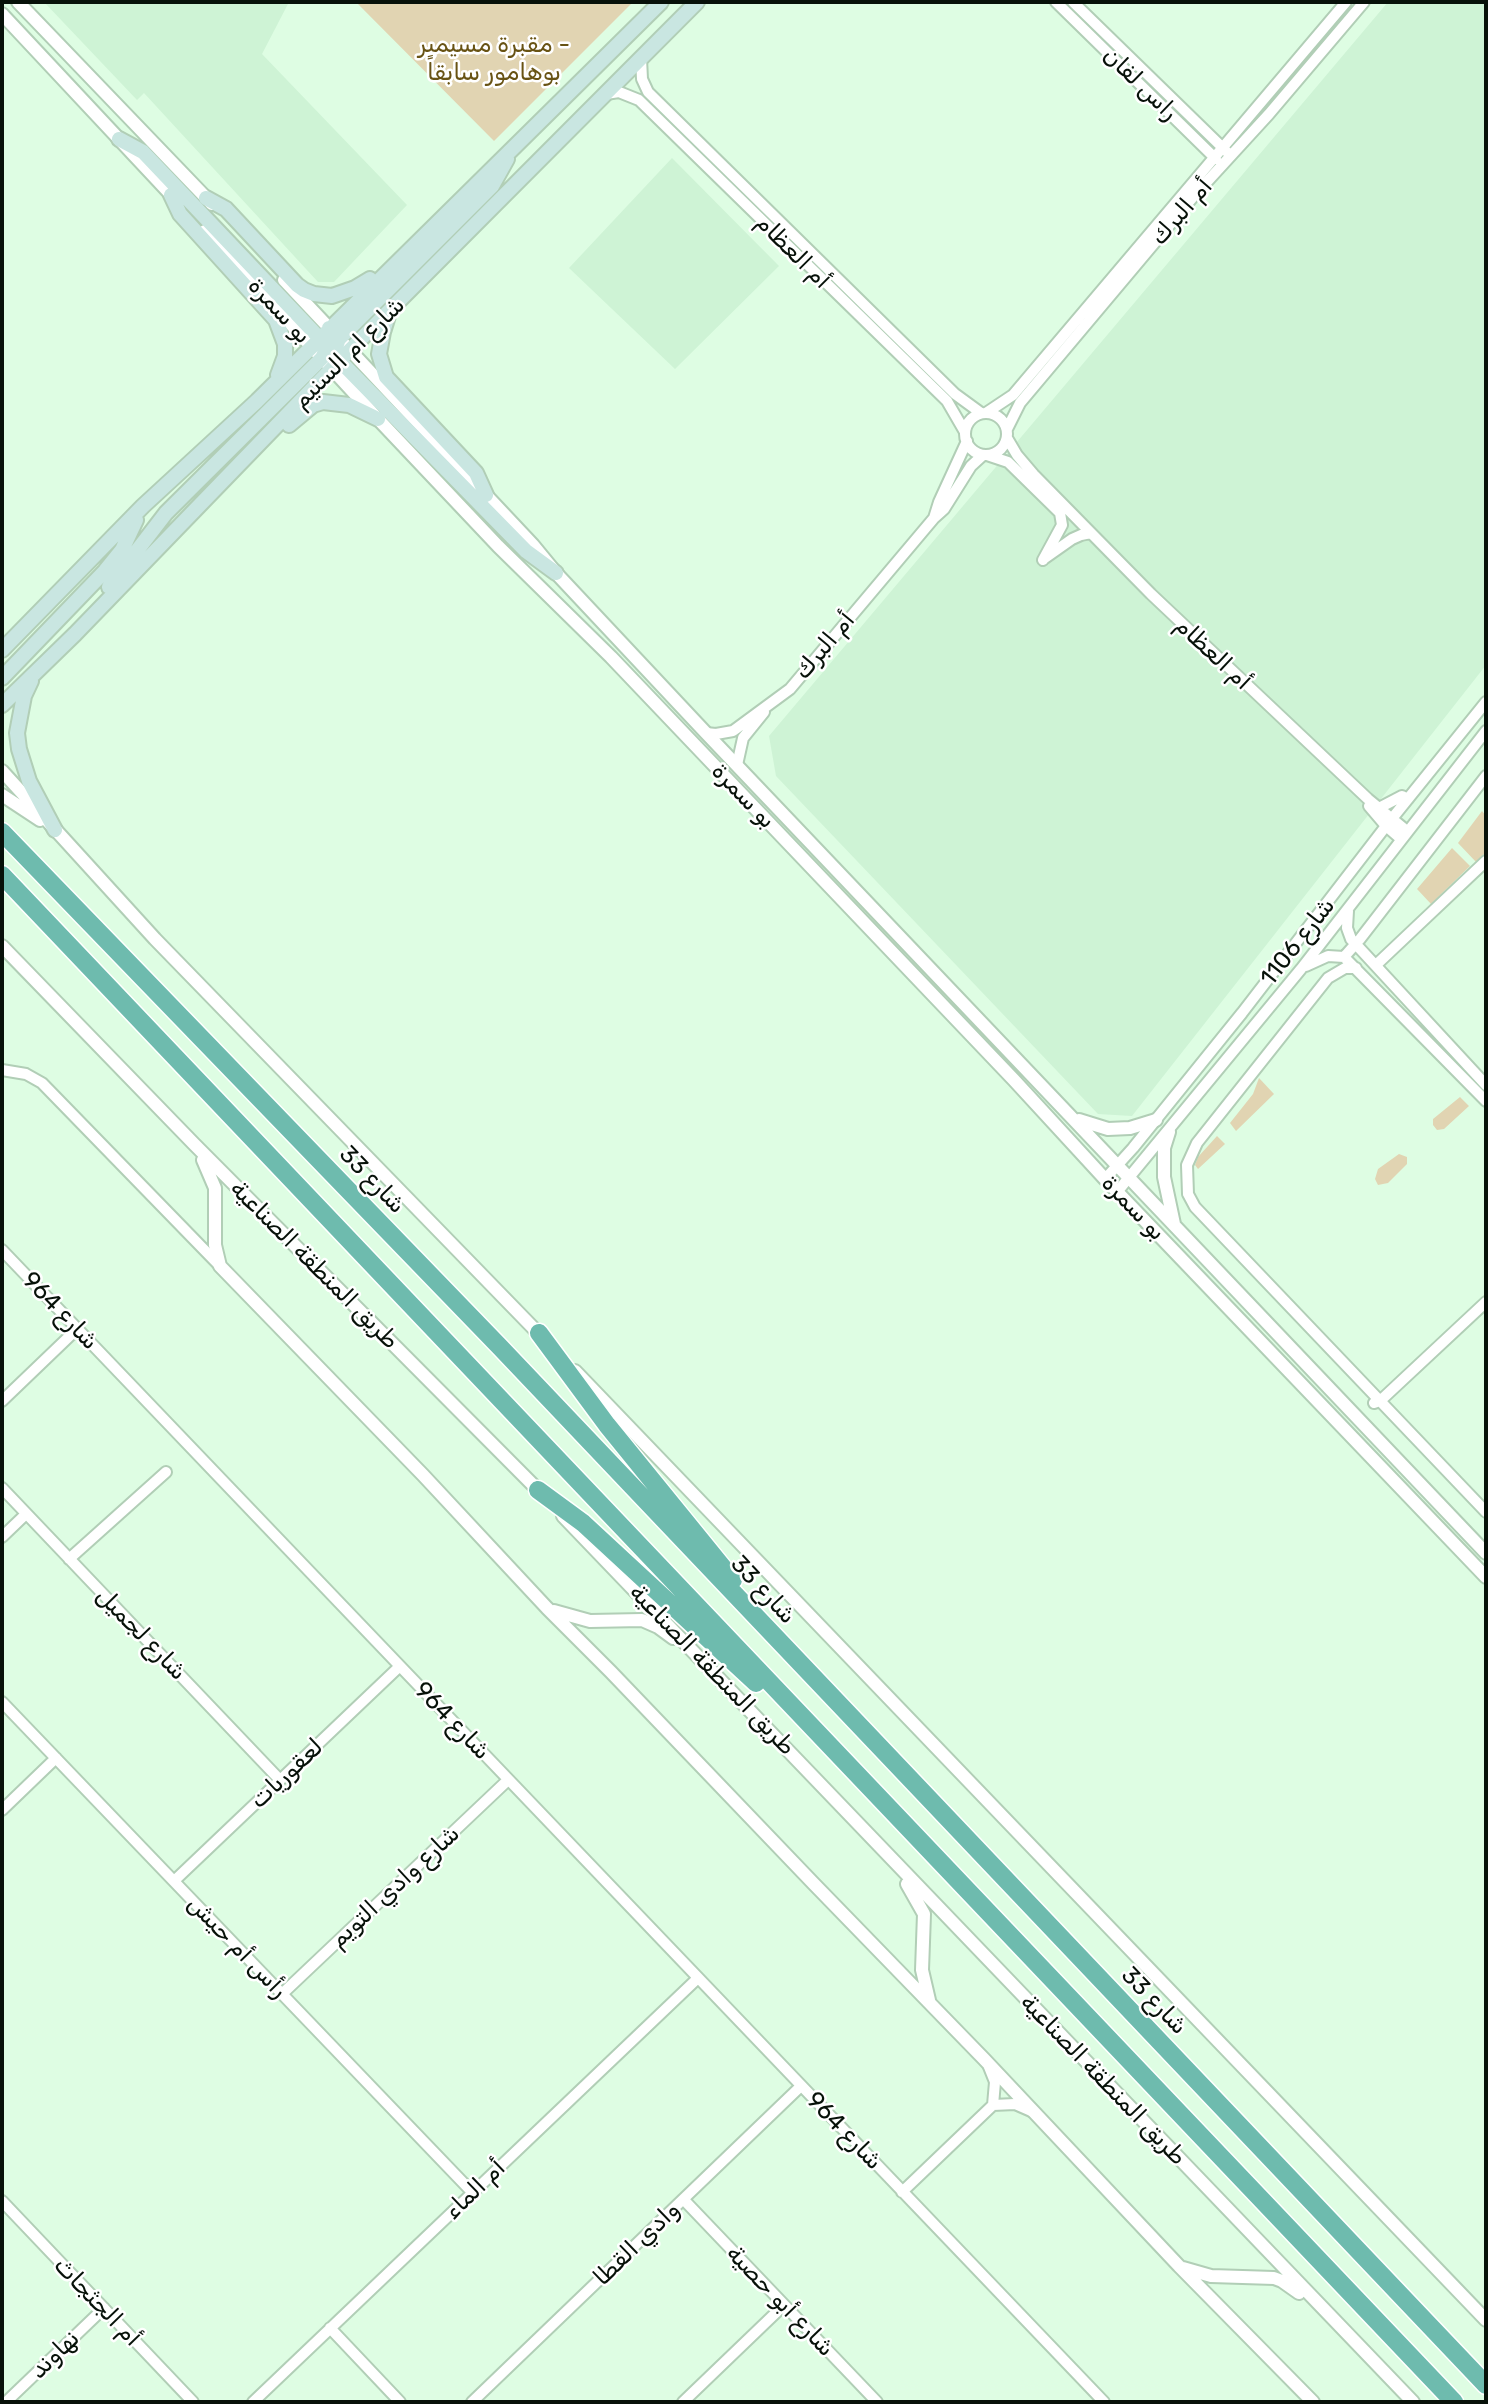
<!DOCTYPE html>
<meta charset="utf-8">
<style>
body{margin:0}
#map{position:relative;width:1488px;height:2404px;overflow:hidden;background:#defde3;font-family:Rubik,sans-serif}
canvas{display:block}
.frame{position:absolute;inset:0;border:4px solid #071109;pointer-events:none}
</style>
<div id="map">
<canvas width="1488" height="2404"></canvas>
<div class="frame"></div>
</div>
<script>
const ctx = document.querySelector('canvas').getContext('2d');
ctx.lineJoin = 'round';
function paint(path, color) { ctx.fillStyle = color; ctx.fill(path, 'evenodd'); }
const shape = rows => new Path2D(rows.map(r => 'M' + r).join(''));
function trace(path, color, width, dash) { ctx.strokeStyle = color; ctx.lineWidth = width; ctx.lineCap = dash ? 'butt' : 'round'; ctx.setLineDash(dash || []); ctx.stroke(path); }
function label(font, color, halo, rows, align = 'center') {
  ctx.font = font + ' Rubik,Vazirmatn,sans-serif'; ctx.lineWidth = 5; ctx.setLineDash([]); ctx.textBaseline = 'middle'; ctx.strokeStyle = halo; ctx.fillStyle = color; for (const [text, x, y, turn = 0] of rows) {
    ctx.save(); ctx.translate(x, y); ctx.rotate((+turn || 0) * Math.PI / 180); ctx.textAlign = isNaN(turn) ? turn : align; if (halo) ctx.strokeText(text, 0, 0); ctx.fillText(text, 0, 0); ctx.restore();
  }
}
paint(shape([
 [44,2,289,2,262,54,407,205,334,282,318,282,144,93,137,100],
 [1388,2,1486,2,1486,665,1132,1116,1098,1114,776,776,769,736],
 [672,158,779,266,675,369,569,268]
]), '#cef3d5');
paint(shape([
 [356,2,633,2,494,141],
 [1482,811,1486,816,1486,852,1476,862,1458,843],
 [1452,848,1470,866,1431,904,1417,889],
 [1259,1078,1274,1094,1236,1131,1230,1123,1253,1094],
 [1460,1097,1469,1106,1444,1129,1437,1130,1433,1125,1433,1119],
 [1217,1136,1225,1144,1198,1169,1195,1165,1198,1157],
 [1399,1154,1407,1157,1407,1164,1388,1183,1378,1185,1375,1179,1378,1169]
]), '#e1d4b2');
const minor = shape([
 [1056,2,1216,159],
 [1073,2,1227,152],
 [641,58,642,79,648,92,955,394,981,413],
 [606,94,619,92,639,100,947,401,965,432],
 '965 434a21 21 0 1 1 42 0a21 21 0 1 1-42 0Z',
 [986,413,1013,395,1346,2],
 [1007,429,1020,403,1193,197,1269,114,1364,2],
 [1007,438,1017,455,1034,475,1151,594,1368,799,1407,831],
 [987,455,1008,462,1060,513,1062,525,1043,560],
 [934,518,939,502,967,441],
 [1045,558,1072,539,1081,535,1091,533],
 [706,733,716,734,733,731,790,689,934,518,944,509,971,466,983,455],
 [737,765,743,738,764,712],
 [1369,806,1386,826,1401,839],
 [1379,808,1402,796,1408,799],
 [1348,911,1347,928,1351,939,1486,1085],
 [1344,957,1360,939,1486,776],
 [1377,964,1486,861],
 [1306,966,1328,956,1344,957,1486,1101],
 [1356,968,1345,968,1328,978,1197,1143,1187,1165,1188,1194,1195,1207,1486,1512],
 [2,1070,26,1074,42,1083,220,1266],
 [1105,1179,1133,1148,1242,1013,1386,826,1486,702],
 [1117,1192,1301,969,1486,731],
 [2,1250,1104,2402],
 [2,1401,77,1329],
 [1374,1403,1380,1401,1486,1302],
 [2,1488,280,1780],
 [2,1537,26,1514],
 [69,1559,166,1472],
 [2,1702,473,2193],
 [2,1810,56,1758],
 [174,1881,400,1666],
 [282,1994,508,1780],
 [993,2105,1015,2104,1031,2111],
 [902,2192,993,2105,995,2082,989,2067],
 [684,2200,877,2402],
 [2,2201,193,2402],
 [330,2328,400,2402],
 [6,2402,104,2308],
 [253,2402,698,1978],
 [472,2402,801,2086],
 [683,2402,784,2305]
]);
const tertiary = shape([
 [18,2,212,204],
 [2,14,176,200],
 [205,231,378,419,498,546,611,657,1014,1080,1105,1179,1486,1577],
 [284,280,533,545,556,573,706,733,1486,1553],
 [2,771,155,939,543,1338],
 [2,795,40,820],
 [2,946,194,1144,543,1495],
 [1079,1120,1108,1129,1130,1128,1156,1120],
 [1169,1132,1164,1148,1164,1177,1174,1224],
 [203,1160,215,1188,215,1245,220,1266,423,1475,547,1608,611,1672,814,1884,984,2059,1179,2266,1313,2402],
 [575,1371,1486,2320],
 [563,1516,1413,2402],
 [554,1611,590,1621,642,1620,658,1627,673,1638],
 [907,1884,924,1914,922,1970,929,2000],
 [1183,2268,1211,2276,1274,2278,1282,2281,1299,2293]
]);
const secondary = shape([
 [119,139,143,152,325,344],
 [171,195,180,214,276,320,285,344,285,356,278,375],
 [206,198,226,209,297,285,304,290,314,294,332,296,355,288,370,279],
 [388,316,383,332,379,354,386,377,476,473,486,495],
 [335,356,526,551,556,573],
 [332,357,339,339,492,186,507,159],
 [289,425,313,405,323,402,349,405,378,419],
 [109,587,166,513,322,358,328,346,329,328],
 [2,650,143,506,257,401,661,2],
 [2,678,105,571,122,550,136,520],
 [31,681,24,696,20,717,17,733,19,749,29,781,55,830],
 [2,705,75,634,340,360,697,2]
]);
const trunk = shape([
 [2,832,499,1346,1486,2385],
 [2,875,1454,2402],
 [539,1333,607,1425,733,1580],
 [538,1490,583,1523,756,1683]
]);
trace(minor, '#b1ceb6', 14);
trace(tertiary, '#b1ceb6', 16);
trace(secondary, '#b1ceb6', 18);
trace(trunk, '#fff', 21);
trace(minor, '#fff', 10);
trace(tertiary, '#fff', 12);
trace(secondary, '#c9e6e1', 14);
trace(trunk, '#6ebbae', 18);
label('24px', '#685314', '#fff', [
 ["مقبرة مسيمير -",494,45],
 ["بوهامور سابقاً",494,73]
]);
label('24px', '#071109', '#fff', [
 ["راس لفان",1140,84,44],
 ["أم البرك",1182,212,-49],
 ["أم العظام",793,252,45],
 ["بو سمرة",279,311,47],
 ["شارع ام السنيم",349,353,-45],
 ["أم البرك",825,646,-50],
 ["أم العظام",1213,654,43],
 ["بو سمرة",743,796,46],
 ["شارع 1106",1298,942,-52],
 ["شارع 33",372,1180,46],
 ["بو سمرة",1133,1208,46],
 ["طريق المنطقة الصناعية",314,1265,45],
 ["شارع 964",60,1311,46],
 ["شارع 33",763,1590,47],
 ["شارع لجميل",141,1634,46],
 ["طريق المنطقة الصناعية",712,1670,46],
 ["شارع 964",452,1721,46],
 ["لعقوريات",287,1774,-43],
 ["شارع وادي التويم",395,1887,-43],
 ["رأس أم حيش",237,1947,46],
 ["شارع 33",1154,2001,46],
 ["طريق المنطقة الصناعية",1103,2080,46],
 ["شارع 964",844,2131,46],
 ["أم الماء",475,2190,-44],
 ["وادي القطا",637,2244,-44],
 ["شارع أبو حصية",780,2301,46],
 ["أم الجثجاث",97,2302,46],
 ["نهاوند",55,2355,-44]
]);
</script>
